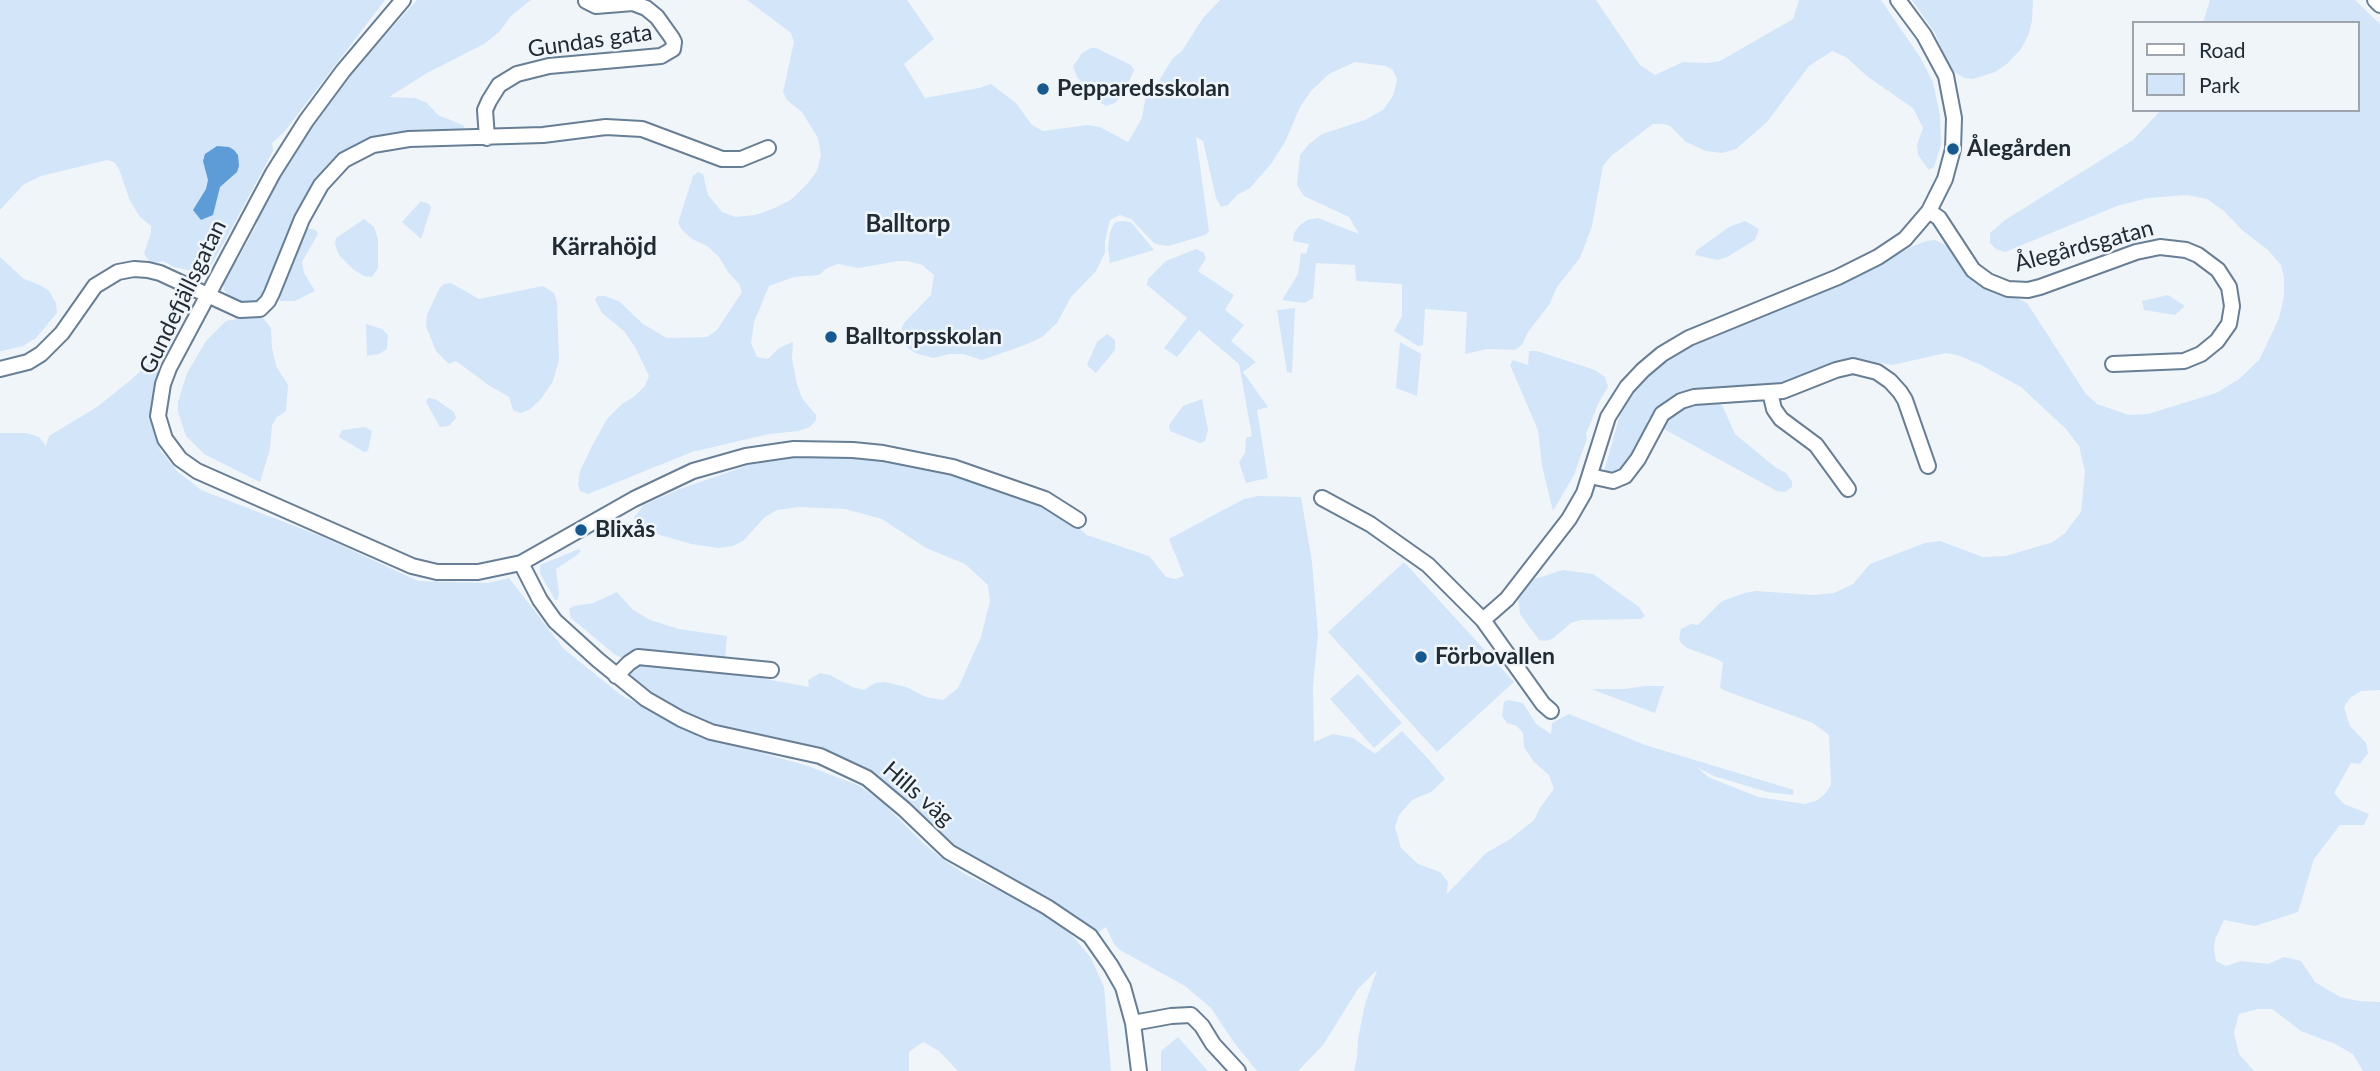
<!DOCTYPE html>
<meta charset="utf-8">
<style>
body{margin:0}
#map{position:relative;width:2380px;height:1071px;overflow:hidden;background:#f0f5fa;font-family:Lato,sans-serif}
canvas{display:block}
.legend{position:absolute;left:2132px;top:21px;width:228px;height:91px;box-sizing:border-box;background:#f0f5fa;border:2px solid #9da4ab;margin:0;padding:9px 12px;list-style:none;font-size:21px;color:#212b34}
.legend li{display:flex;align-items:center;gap:14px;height:35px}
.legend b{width:35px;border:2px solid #9da4ab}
</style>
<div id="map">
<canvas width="2380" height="1071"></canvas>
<ul class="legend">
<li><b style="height:9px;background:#fff"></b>Road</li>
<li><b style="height:19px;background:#d3e5f8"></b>Park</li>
</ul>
</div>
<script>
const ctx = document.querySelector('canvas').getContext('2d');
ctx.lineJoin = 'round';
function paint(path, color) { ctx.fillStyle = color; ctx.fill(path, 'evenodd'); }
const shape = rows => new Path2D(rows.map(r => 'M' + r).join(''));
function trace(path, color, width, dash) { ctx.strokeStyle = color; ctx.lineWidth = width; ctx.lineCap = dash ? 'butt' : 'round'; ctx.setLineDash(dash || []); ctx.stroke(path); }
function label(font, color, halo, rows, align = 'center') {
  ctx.font = font + ' Lato,sans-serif'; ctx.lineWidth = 5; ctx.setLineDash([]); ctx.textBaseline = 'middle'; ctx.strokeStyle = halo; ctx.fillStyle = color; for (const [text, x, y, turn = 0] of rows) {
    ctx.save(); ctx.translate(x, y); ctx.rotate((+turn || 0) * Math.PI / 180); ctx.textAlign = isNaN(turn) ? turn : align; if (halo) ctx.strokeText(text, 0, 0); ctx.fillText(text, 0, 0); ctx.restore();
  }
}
paint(shape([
 [0,0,385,0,284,132,272,143,273,151,227,237,210,267,200,273,174,267,163,261,153,263,147,259,144,253,151,233,151,226,140,217,130,201,119,169,114,162,107,160,41,176,23,185,0,210],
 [417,0,531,0,512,15,499,32,484,44,427,73,389,97,415,98,427,103,438,115,463,125,466,130,465,132,338,159,260,302,246,306,232,300,224,290,222,280,226,271,238,259,257,224,256,214,291,152,330,99,338,92,346,79],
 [747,0,907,0,934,39,904,64,925,98,979,88,991,84,1016,103,1032,125,1043,131,1087,125,1100,127,1128,142,1142,118,1146,95,1150,94,1155,97,1156,86,1166,69,1173,58,1182,51,1203,18,1220,0,1596,0,1640,65,1655,75,1683,62,1708,63,1720,61,1793,19,1799,0,1881,0,1920,57,1933,82,1940,116,1941,144,1934,167,1929,170,1918,155,1917,145,1923,128,1913,108,1868,77,1846,57,1832,51,1809,66,1767,122,1736,149,1722,153,1706,151,1686,142,1670,126,1664,124,1653,124,1611,156,1603,166,1592,226,1580,258,1557,287,1549,305,1528,332,1522,345,1515,350,1487,349,1465,354,1467,312,1425,309,1423,345,1418,346,1394,331,1402,316,1402,284,1356,281,1355,265,1316,263,1313,298,1305,303,1282,300,1298,274,1301,253,1306,254,1309,244,1293,241,1294,233,1299,226,1307,220,1318,218,1359,234,1349,217,1304,196,1297,185,1300,155,1309,144,1322,134,1365,120,1383,110,1393,96,1397,80,1393,70,1386,66,1355,62,1329,74,1311,91,1300,107,1285,142,1271,164,1250,188,1237,195,1228,205,1221,207,1216,198,1203,141,1196,137,1209,231,1205,235,1169,246,1155,244,1131,219,1120,215,1110,220,1105,241,1105,253,1096,271,1071,297,1057,323,1042,337,1025,345,982,360,963,354,950,354,933,358,915,353,904,345,900,333,904,323,931,295,934,275,922,265,908,261,899,261,858,268,838,264,827,268,819,275,794,277,769,286,754,322,751,343,757,357,768,359,779,348,793,342,792,359,797,384,802,398,816,415,816,420,810,427,798,431,769,434,692,452,588,494,580,491,578,484,580,471,592,446,607,419,622,404,635,396,645,386,649,376,635,347,624,331,602,313,595,299,598,296,605,296,620,302,643,324,667,338,707,337,717,330,742,292,739,284,728,272,719,257,707,246,692,239,682,230,678,223,693,176,698,172,703,174,708,195,722,212,736,217,755,215,775,208,792,199,808,183,817,171,821,155,818,138,802,112,787,100,783,92,794,42,791,33],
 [1912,0,2033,0,2032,21,2028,36,2021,49,2008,63,1995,72,1973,79,1964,78,1950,69,1935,33],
 [2210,0,2355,0,2380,24,2380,690,2361,691,2350,698,2344,707,2350,726,2366,743,2368,753,2360,764,2351,763,2334,793,2344,804,2369,814,2364,825,2340,825,2314,859,2298,912,2255,926,2224,920,2215,940,2214,950,2216,961,2226,966,2241,961,2268,964,2284,957,2301,961,2315,982,2340,997,2359,1001,2380,1002,2380,1071,2363,1071,2353,1054,2335,1044,2301,1031,2272,1009,2258,1009,2239,1014,2234,1033,2239,1054,2254,1071,1354,1071,1357,1058,1358,1039,1365,1004,1377,970,1358,989,1323,1045,1298,1071,1257,1071,1235,1044,1211,1008,1185,986,1120,950,1114,944,1106,927,1097,933,1092,930,950,845,900,796,877,778,854,764,820,751,706,725,644,692,630,675,633,668,647,664,756,674,765,679,809,687,808,680,820,673,830,675,852,687,864,690,875,683,885,682,906,687,926,697,943,700,958,688,981,637,990,601,988,585,965,564,926,548,882,519,845,509,799,507,777,510,765,517,743,541,733,546,719,548,691,544,643,530,636,523,634,517,644,505,680,489,749,465,795,457,845,457,902,463,1003,488,1047,503,1087,535,1149,556,1166,577,1175,579,1184,576,1169,539,1244,499,1258,496,1301,497,1312,562,1318,634,1313,686,1314,742,1333,734,1353,738,1375,754,1402,731,1431,762,1445,779,1431,792,1412,800,1399,815,1395,827,1401,848,1418,864,1440,872,1448,882,1447,894,1486,853,1509,840,1534,820,1540,808,1554,789,1549,775,1534,762,1524,747,1523,733,1517,726,1507,723,1502,716,1504,702,1508,700,1523,703,1536,724,1551,734,1552,723,1569,714,1645,745,1794,790,1793,795,1767,792,1714,776,1697,767,1708,777,1758,797,1804,804,1816,801,1825,794,1831,785,1829,735,1813,723,1723,690,1720,687,1723,663,1717,659,1687,648,1681,643,1679,639,1681,629,1691,624,1698,625,1722,601,1745,593,1756,591,1813,595,1834,593,1853,584,1870,564,1925,543,1940,541,1983,557,2006,556,2053,542,2065,533,2081,512,2085,471,2079,446,2066,429,2021,387,1981,365,1960,356,1946,353,1892,365,1863,360,1848,360,1799,380,1781,384,1688,392,1660,407,1646,422,1650,422,1650,426,1639,449,1616,476,1604,471,1622,408,1643,379,1684,350,1847,282,1911,247,1926,241,1935,240,1950,247,1970,277,1978,284,1992,291,2017,298,2027,303,2086,394,2097,404,2129,415,2148,414,2216,393,2238,380,2259,360,2266,346,2279,318,2284,297,2284,278,2281,265,2268,250,2242,230,2224,211,2207,199,2187,195,2148,198,2117,206,2005,252,1996,249,1990,243,1990,233,2005,220,2133,140,2161,110,2357,110,2357,23,2203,23],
 [1091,48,1096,48,1131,65,1134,70,1125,91,1115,103,1106,106,1101,103,1077,77,1073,66,1082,53],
 [421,201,429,204,431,208,421,239,402,222],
 [364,219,374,227,378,239,378,268,372,277,364,276,354,270,339,255,335,244,336,238],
 [1122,221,1131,222,1154,250,1110,263,1108,248,1110,232,1115,222],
 [1745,221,1759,229,1755,240,1727,257,1718,260,1695,255,1696,251,1729,227],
 [307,228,316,230,318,234,302,262,304,273,315,291,295,301,280,301,277,294,302,233],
 [1196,249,1204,253,1206,258,1198,271,1234,295,1225,310,1244,325,1231,341,1256,362,1243,372,1268,407,1257,410,1268,478,1246,483,1239,462,1245,453,1246,438,1252,436,1239,364,1199,330,1177,357,1164,348,1187,318,1147,285,1148,279,1166,261],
 [0,257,24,279,40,285,49,291,56,303,57,313,36,338,23,346,2,351,0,351],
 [451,283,479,299,543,286,554,293,557,302,559,360,553,381,541,399,529,410,520,413,513,410,509,397,490,386,456,361,449,364,436,351,426,326,427,315,439,289,444,284],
 [2168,295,2185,306,2175,315,2144,310,2142,301],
 [1295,308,1292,373,1287,372,1277,310],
 [253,316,262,317,271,328,272,348,276,366,288,385,286,411,277,417,272,425,270,449,260,482,204,454,186,436,178,412,178,402,187,373,206,341,226,321],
 [366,324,382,329,388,335,387,349,379,354,367,356],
 [1107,334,1115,340,1115,350,1096,373,1087,365,1097,342],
 [1400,342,1421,354,1417,396,1396,388],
 [1529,351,1537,351,1595,370,1605,377,1608,387,1599,402,1586,434,1587,439,1574,475,1553,511,1542,466,1538,430,1510,365,1513,360,1528,365],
 [159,353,159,370,152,401,152,427,160,450,177,471,201,490,323,537,418,581,488,583,509,578,564,649,621,695,680,727,708,738,808,766,860,786,883,803,924,844,945,861,965,874,1031,906,1065,927,1091,958,1104,987,1111,1071,958,1071,939,1051,923,1042,909,1052,909,1071,0,1071,0,433,26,433,39,437,46,446,49,436,97,407,132,379],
 [428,398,435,399,454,412,456,418,449,426,440,427,426,402],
 [1202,399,1208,430,1205,441,1200,443,1170,431,1169,425,1183,406],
 [1692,402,1715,402,1722,405,1735,434,1775,467,1786,473,1792,481,1792,487,1785,492,1777,491,1662,428,1666,418],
 [365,427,372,431,368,451,364,452,339,437,342,430],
 [579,549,581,551,577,555,556,569,559,593,558,600,555,600,540,573,540,565],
 [1404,562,1514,682,1437,752,1328,632],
 [1563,570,1593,574,1639,607,1645,616,1641,619,1581,620,1571,623,1552,639,1545,641,1539,640,1520,614,1518,597,1534,579],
 [617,592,632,609,650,620,679,629,727,636,725,660,622,658,614,654,571,618,569,609,574,606,593,603],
 [1358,674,1402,723,1374,748,1330,699],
 [1645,686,1664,686,1655,713,1591,689,1625,689],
 [1178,1037,1208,1071,1161,1071,1161,1051]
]), '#d3e5f8');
paint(shape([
 [217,146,229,147,234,150,238,155,239,166,237,172,220,187,213,215,201,220,193,210,206,189,208,180,203,161,205,154]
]), '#5d9cd7');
const minor = shape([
 [403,0,343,71,306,121,273,173,169,368,163,384,158,416,165,439,180,459,197,471,412,566,437,572,478,572,521,563,634,499,693,471,746,456,794,449,853,450,883,453,953,467,1045,499,1078,520],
 [2375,0,2380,5],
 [487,138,485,110,489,101,499,85,517,74,549,66,661,56,673,49,674,42,672,38,657,17,646,8,633,3,596,6,586,1],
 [1929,211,1939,218,1973,270,1988,281,2008,289,2028,290,2040,287,2136,252,2160,247,2186,250,2198,255,2218,270,2229,287,2232,306,2229,324,2217,341,2201,354,2184,361,2113,364],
 [0,369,28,362,41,354,62,333,95,286,118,272,134,269,148,270,160,273,240,310,260,309,268,301,272,293,302,219,321,185,344,160,373,145,409,139,543,135,606,127,642,129,722,159,741,159,768,148],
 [1770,392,1774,409,1781,419,1816,445,1848,489],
 [1590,476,1613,481,1625,476,1638,459,1662,414,1681,401,1694,397,1783,391,1836,370,1853,366,1877,372,1890,381,1900,392,1905,400,1928,466],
 [1322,498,1370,524,1428,565,1483,620,1543,704,1551,711],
 [521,563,540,600,555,621,598,660,646,699,681,719,711,732,820,756,867,778,904,809,949,852,1047,907,1090,936,1111,966,1123,987,1133,1023,1171,1016,1191,1015,1202,1026,1213,1044,1238,1071],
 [1483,620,1507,599,1569,519,1584,493,1608,417,1627,387,1643,370,1662,354,1689,338,1838,277,1878,257,1905,239,1929,211,1945,179,1953,149,1954,118,1946,76,1924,35,1898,0],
 [616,676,629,663,638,657,771,670],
 [1133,1023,1139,1071]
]);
trace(minor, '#677e94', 18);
trace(minor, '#fff', 14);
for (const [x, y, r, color] of [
 [1043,89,7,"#17598e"],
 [1953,149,7,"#17598e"],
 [831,337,7,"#17598e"],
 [581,530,7,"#17598e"],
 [1421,657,7,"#17598e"]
]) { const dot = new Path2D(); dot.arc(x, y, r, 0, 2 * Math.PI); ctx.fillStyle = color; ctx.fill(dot); trace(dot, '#f0f5fa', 2.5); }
label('23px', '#212b34', '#f0f5fa', [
 ["Gundas gata",590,41,-8],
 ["Ålegårdsgatan",2084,246,-15],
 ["Gundefjällsgatan",183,297,-64],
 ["Hills väg",918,794,41]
]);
label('bold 23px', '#212b34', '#f0f5fa', [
 ["Pepparedsskolan",1057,89],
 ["Ålegården",1967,149],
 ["Balltorpsskolan",845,337],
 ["Blixås",595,530],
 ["Förbovallen",1435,657]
], 'left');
label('bold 24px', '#212b34', '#f0f5fa', [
 ["Balltorp",908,224],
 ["Kärrahöjd",604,247]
]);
</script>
